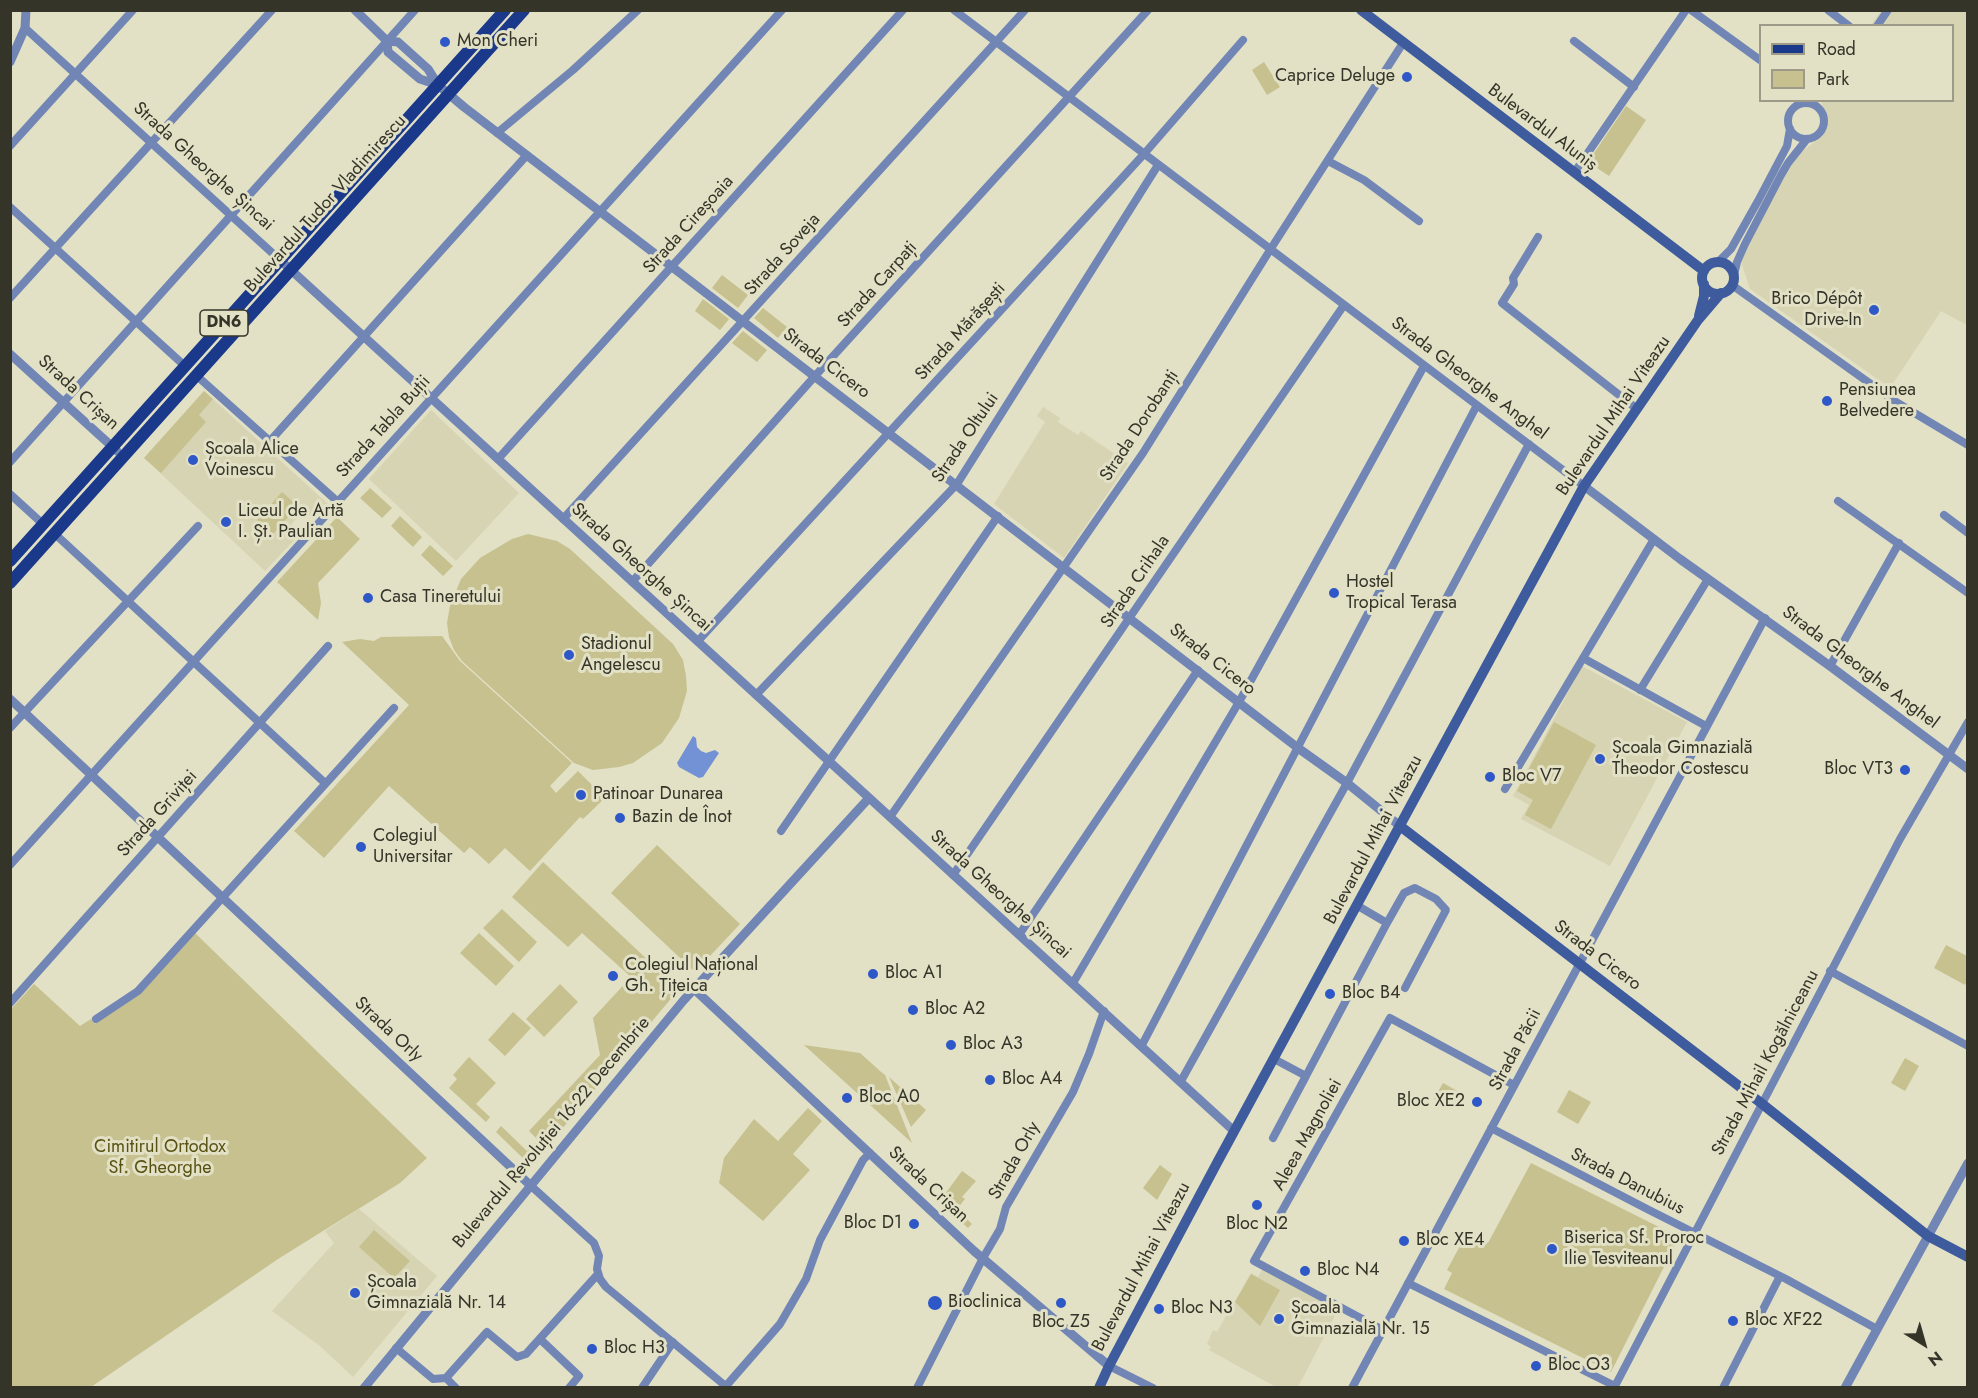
<!DOCTYPE html>
<meta charset="utf-8">
<style>
body{margin:0}
#map{position:relative;width:1978px;height:1398px;overflow:hidden;background:#e2e0c5;font-family:Jost,sans-serif}
canvas{display:block}
.frame{position:absolute;inset:0;border:12px solid #353429;pointer-events:none}
.legend{position:absolute;left:1759px;top:24px;width:195px;height:78px;box-sizing:border-box;background:#e2e0c5;border:2px solid #9d9b87;margin:0;padding:8px 10px;list-style:none;font-size:18px;color:#353429}
.legend li{display:flex;align-items:center;gap:12px;height:30px}
.legend b{width:30px;border:2px solid #9d9b87}
.north{position:absolute;left:1894px;top:1314px;width:60px;height:60px;-webkit-text-stroke:4px #e2e0c5;paint-order:stroke;rotate:143deg;font-size:16px;font-weight:700;line-height:24px;text-align:center;color:#353429}
.north::after{content:'';display:block;margin:auto;width:21px;height:27px;background:#353429;clip-path:polygon(50% 0,100% 100%,50% 72%,0 100%)}
</style>
<div id="map">
<canvas width="1978" height="1398"></canvas>
<div class="frame"></div>
<ul class="legend">
<li><b style="height:8px;background:#1b398a"></b>Road</li>
<li><b style="height:16px;background:#c6c18f"></b>Park</li>
</ul>
<div class="north">N</div>
</div>
<script>
const ctx = document.querySelector('canvas').getContext('2d');
ctx.lineJoin = 'round';
function paint(path, color) { ctx.fillStyle = color; ctx.fill(path, 'evenodd'); }
const shape = rows => new Path2D(rows.map(r => 'M' + r).join(''));
function trace(path, color, width, dash) { ctx.strokeStyle = color; ctx.lineWidth = width; ctx.lineCap = dash ? 'butt' : 'round'; ctx.setLineDash(dash || []); ctx.stroke(path); }
function label(font, color, halo, rows, align = 'center') {
  ctx.font = font + ' Jost,sans-serif'; ctx.lineWidth = 6; ctx.setLineDash([]); ctx.textBaseline = 'middle'; ctx.strokeStyle = halo; ctx.fillStyle = color; for (const [text, x, y, turn = 0] of rows) {
    ctx.save(); ctx.translate(x, y); ctx.rotate((+turn || 0) * Math.PI / 180); ctx.textAlign = isNaN(turn) ? turn : align; if (halo) ctx.strokeText(text, 0, 0); ctx.fillText(text, 0, 0); ctx.restore();
  }
}
paint(shape([
 [1881,11,1967,11,1967,325,1941,311,1890,388,1750,289,1741,262,1784,173,1798,154,1823,136,1822,101,1952,100,1952,26,1871,25],
 [204,391,328,504,313,519,303,511,290,526,299,535,265,571,144,458],
 [1043,407,1060,418,1058,422,1078,435,1081,431,1128,463,1064,558,994,504,1045,422,1037,416],
 [431,410,519,493,456,561,369,479],
 [1582,666,1687,722,1610,866,1521,819,1529,805,1513,796],
 [359,1209,437,1276,353,1377,320,1346,272,1311,334,1243,325,1231],
 [1263,1268,1339,1308,1298,1387,1276,1387,1209,1350,1211,1347,1207,1344,1213,1330,1217,1332,1251,1273,1258,1277]
]), '#d7d4b3');
paint(shape([
 [1264,62,1280,87,1267,95,1252,70],
 [1626,106,1646,120,1609,176,1588,162],
 [722,275,748,295,738,308,712,288],
 [703,299,729,319,720,330,695,311],
 [763,308,787,327,778,338,754,318],
 [743,331,767,350,757,362,732,343],
 [204,391,213,399,199,415,206,422,161,473,144,458],
 [370,488,392,508,382,518,360,498],
 [282,492,298,506,273,534,257,520],
 [400,516,422,537,413,547,391,526],
 [337,517,360,539,318,583,321,603,318,620,277,582],
 [528,534,557,541,570,549,673,644,683,660,686,676,687,691,679,718,662,743,633,763,619,767,593,770,574,763,462,661,454,650,449,637,447,623,450,606,461,579,480,558,512,539],
 [430,545,453,566,443,576,421,555],
 [442,636,460,661,572,763,550,786,556,793,578,771,605,798,583,819,580,817,530,871,505,848,489,864,470,847,464,853,389,786,324,858,294,831,409,705,342,642,360,639,374,641,381,637],
 [1554,722,1596,745,1551,829,1525,815,1533,800,1517,791],
 [657,845,740,924,695,972,611,893],
 [543,862,679,989,531,1166,496,1132,501,1126,527,1151,538,1140,529,1131,600,1055,593,1018,631,977,582,933,568,947,512,897],
 [502,909,537,942,519,962,483,928],
 [195,933,427,1158,400,1183,278,1259,91,1387,11,1387,10,1010,34,984,80,1026,91,1019,95,1024,140,993],
 [479,933,514,966,496,986,460,953],
 [1946,945,1967,956,1967,980,1965,985,1934,968],
 [560,984,578,1002,544,1037,526,1019],
 [513,1012,531,1028,505,1056,488,1040],
 [804,1045,860,1053,880,1071,885,1075,912,1143],
 [469,1057,496,1083,476,1104,490,1117,486,1122,449,1088,457,1079,453,1075],
 [1905,1058,1919,1066,1905,1091,1891,1083],
 [889,1077,926,1110,911,1127],
 [1443,1083,1461,1093,1452,1109,1434,1099],
 [1569,1090,1591,1102,1578,1124,1557,1112],
 [808,1108,822,1121,793,1154,810,1170,763,1221,719,1183,724,1158,754,1119,778,1141],
 [1531,1163,1679,1237,1611,1372,1444,1289,1452,1273,1447,1270,1467,1233,1488,1243],
 [1160,1165,1172,1174,1157,1200,1143,1188],
 [962,1171,976,1181,962,1197,965,1199,957,1209,972,1224,968,1228,939,1202],
 [374,1230,410,1261,394,1278,359,1247],
 [1251,1274,1280,1290,1260,1326,1235,1302]
]), '#c6c18f');
paint(shape([
 [693,736,696,738,697,747,701,751,706,753,715,750,719,753,703,777,699,778,679,767,677,763]
]), '#7392d5');
trace(shape([
 [954,10,1584,486],
 [1691,10,1760,60],
 [1828,10,1849,26],
 [1877,26,1888,10],
 [25,28,280,260],
 [1574,41,1634,87],
 '1788 121a18 18 0 1 1 36 0a18 18 0 1 1-36 0Z',
 [497,133,573,70,638,10],
 [10,146,133,10],
 [1328,161,1364,180,1419,221],
 [1574,173,1686,10],
 [10,207,186,367],
 [1538,237,1513,278,1514,284,1502,303,1637,409],
 [1718,262,1731,249,1758,201,1787,146,1790,129],
 [1734,275,1737,262,1745,244,1781,175,1788,163,1807,139],
 [1732,285,1896,402,1968,445],
 [10,298,272,10],
 [197,376,338,502],
 [270,441,527,155],
 [498,459,903,10],
 [10,462,415,10],
 [10,494,44,525],
 [1838,501,1968,593],
 [1944,515,1968,533],
 [563,519,1025,10],
 [55,534,325,783],
 [632,582,815,376,1148,10],
 [698,641,1144,154,1243,40],
 [1583,658,1706,726],
 [1830,666,1899,543],
 [1640,690,1708,579],
 [756,695,957,484,1158,165],
 [10,728,198,526],
 [1505,789,1654,539],
 [890,817,1143,453,1270,250,1403,43],
 [781,831,998,516],
 [10,865,782,10],
 [953,875,1344,305],
 [1387,923,1404,893,1415,888,1436,899,1446,910,1405,988],
 [1019,935,1198,670],
 [1830,971,1968,1046],
 [1073,983,1239,702,1424,366],
 [10,1003,328,646],
 [96,1019,138,991,394,708],
 [1142,1045,1477,405],
 [1306,1076,1387,923,1358,906],
 [1181,1081,1347,783,1529,444],
 [1491,1128,1649,1210,1786,1279,1877,1329],
 [1273,1138,1306,1076,1274,1059],
 [530,1185,594,1243,599,1256,597,1269,600,1279,606,1287,728,1388],
 [1408,1283,1615,1386],
 [1383,1330,1254,1261,1390,1018,1514,1085],
 [540,1339,579,1376,569,1388],
 [396,1348,433,1379,446,1378,487,1332,517,1357,526,1354,598,1274],
 [1109,1366,1153,1388],
 [446,1378,456,1388],
 [726,1386,780,1324,806,1279,820,1240,863,1160,870,1153],
 [642,1388,673,1342],
 [917,1388,983,1258,1000,1229,1006,1207,1073,1092,1089,1054,1104,1011],
 [1352,1388,1765,618],
 [1614,1388,1900,839,1968,722],
 [1723,1388,1780,1276]
]), '#7186b5', 8);
trace(shape([
 [355,10,387,41,398,42,428,69,438,85,464,107,1298,748,1347,783,1400,826],
 [387,41,388,52,420,79,438,85],
 [10,62,25,28,26,10],
 [280,260,1234,1131],
 [10,354,117,451],
 [1584,486,1680,559,1830,666,1968,769],
 [10,699,530,1185],
 [694,989,974,1251,1109,1366],
 [364,1388,683,1001,869,798],
 [1845,1388,1968,1163]
]), '#7186b5', 9);
trace(shape([
 [1361,10,1704,271],
 '1702 278a16 16 0 1 1 32 0a16 16 0 1 1-32 0Z',
 [1699,316,1704,296,1704,284],
 [1400,826,1761,1103,1928,1236,1968,1257],
 [1099,1388,1109,1366,1218,1161,1584,486,1698,320,1721,293]
]), '#3e5b9d', 10);
trace(shape([
 [10,561,505,10],
 [10,583,524,10]
]), '#1b398a', 12);
for (const [x, y, r, color] of [
 [445,42,6,"#2e58c7"],
 [1407,77,6,"#2e58c7"],
 [1874,310,6,"#2e58c7"],
 [1827,401,6,"#2e58c7"],
 [193,460,6,"#2e58c7"],
 [226,522,6,"#2e58c7"],
 [1334,593,6,"#2e58c7"],
 [368,598,6,"#2e58c7"],
 [569,655,6,"#2e58c7"],
 [1600,759,6,"#2e58c7"],
 [1905,770,6,"#2e58c7"],
 [1490,777,6,"#2e58c7"],
 [581,795,6,"#2e58c7"],
 [620,818,6,"#2e58c7"],
 [361,847,6,"#2e58c7"],
 [873,974,6,"#2e58c7"],
 [613,976,6,"#2e58c7"],
 [1330,994,6,"#2e58c7"],
 [913,1010,6,"#2e58c7"],
 [951,1045,6,"#2e58c7"],
 [990,1080,6,"#2e58c7"],
 [847,1098,6,"#2e58c7"],
 [1477,1102,6,"#2e58c7"],
 [1257,1205,6,"#2e58c7"],
 [914,1224,6,"#2e58c7"],
 [1404,1241,6,"#2e58c7"],
 [1552,1249,6,"#2e58c7"],
 [1305,1271,6,"#2e58c7"],
 [355,1293,6,"#2e58c7"],
 [935,1303,8,"#2e58c7"],
 [1061,1303,6,"#2e58c7"],
 [1159,1309,6,"#2e58c7"],
 [1279,1319,6,"#2e58c7"],
 [1733,1321,6,"#2e58c7"],
 [592,1349,6,"#2e58c7"],
 [1536,1366,6,"#2e58c7"]
]) { const dot = new Path2D(); dot.arc(x, y, r, 0, 2 * Math.PI); ctx.fillStyle = color; ctx.fill(dot); trace(dot, '#e2e0c5', 2); }
for (const [x, y, w] of [
 [224,323,48]
]) { const box = new Path2D(); box.roundRect(x - w / 2, y - 13, w, 26, 4.5); ctx.fillStyle = '#e2e0c5'; ctx.fill(box); trace(box, '#353429', 1.5); }
label('bold 16px', '#353429', null, [
 ["DN6",224,323]
]);
label('18px', '#353429', '#e2e0c5', [
 ["Mon Cheri",457,42],
 ["Caprice Deluge",1395,77,"right"],
 ["Brico Dépôt",1862,300,"right"],
 ["Drive-In",1862,321,"right"],
 ["Pensiunea",1839,391],
 ["Belvedere",1839,412],
 ["Școala Alice",205,450],
 ["Voinescu",205,471],
 ["Liceul de Artă",238,512],
 ["I. Șt. Paulian",238,533],
 ["Hostel",1346,583],
 ["Tropical Terasa",1346,604],
 ["Casa Tineretului",380,598],
 ["Stadionul",581,645],
 ["Angelescu",581,666],
 ["Școala Gimnazială",1612,749],
 ["Theodor Costescu",1612,770],
 ["Bloc VT3",1893,770,"right"],
 ["Bloc V7",1502,777],
 ["Patinoar Dunarea",593,795],
 ["Bazin de Înot",632,818],
 ["Colegiul",373,837],
 ["Universitar",373,858],
 ["Colegiul Național",625,966],
 ["Gh. Țițeica",625,987],
 ["Bloc A1",885,974],
 ["Bloc B4",1342,994],
 ["Bloc A2",925,1010],
 ["Bloc A3",963,1045],
 ["Bloc A4",1002,1080],
 ["Bloc A0",859,1098],
 ["Bloc XE2",1465,1102,"right"],
 ["Bloc D1",902,1224,"right"],
 ["Bloc N2",1257,1225,"center"],
 ["Biserica Sf. Proroc",1564,1239],
 ["Ilie Tesviteanul",1564,1260],
 ["Bloc XE4",1416,1241],
 ["Bloc N4",1317,1271],
 ["Școala",367,1283],
 ["Gimnazială Nr. 14",367,1304],
 ["Bioclinica",948,1303],
 ["Bloc N3",1171,1309],
 ["Școala",1291,1309],
 ["Gimnazială Nr. 15",1291,1330],
 ["Bloc XF22",1745,1321],
 ["Bloc Z5",1061,1323,"center"],
 ["Bloc H3",604,1349],
 ["Bloc O3",1548,1366]
], 'left');
label('18px', '#353429', '#e2e0c5', [
 ["Bulevardul Aluniș",1542,128,37],
 ["Strada Gheorghe Șincai",203,167,42],
 ["Bulevardul Tudor Vladimirescu",326,204,-48],
 ["Strada Cireșoaia",689,225,-48],
 ["Strada Soveja",783,255,-48],
 ["Strada Carpați",878,285,-48],
 ["Strada Mărășești",961,332,-48],
 ["Strada Cicero",826,364,37],
 ["Strada Gheorghe Anghel",1469,379,37],
 ["Strada Crișan",78,393,42],
 ["Bulevardul Mihai Viteazu",1614,416,-56],
 ["Strada Dorobanți",1140,426,-57],
 ["Strada Tabla Buții",384,427,-48],
 ["Strada Oltului",966,438,-56],
 ["Strada Gheorghe Șincai",641,568,42],
 ["Strada Crihala",1136,582,-56],
 ["Strada Cicero",1212,660,38],
 ["Strada Gheorghe Anghel",1860,668,37],
 ["Strada Griviței",158,814,-48],
 ["Bulevardul Mihai Viteazu",1374,840,-62],
 ["Strada Gheorghe Șincai",1000,895,42],
 ["Strada Cicero",1597,956,37],
 ["Strada Orly",388,1030,43],
 ["Strada Păcii",1516,1050,-62],
 ["Strada Mihail Kogălniceanu",1766,1063,-62],
 ["Bulevardul Revoluției 16-22 Decembrie",552,1133,-50],
 ["Aleea Magnoliei",1308,1135,-61],
 ["Strada Orly",1015,1161,-61],
 ["Strada Danubius",1627,1182,27],
 ["Strada Crișan",928,1185,43],
 ["Bulevardul Mihai Viteazu",1142,1267,-62]
]);
label('18px', '#585112', '#e2e0c5', [
 ["Cimitirul Ortodox",160,1148],
 ["Sf. Gheorghe",160,1169]
]);
</script>
